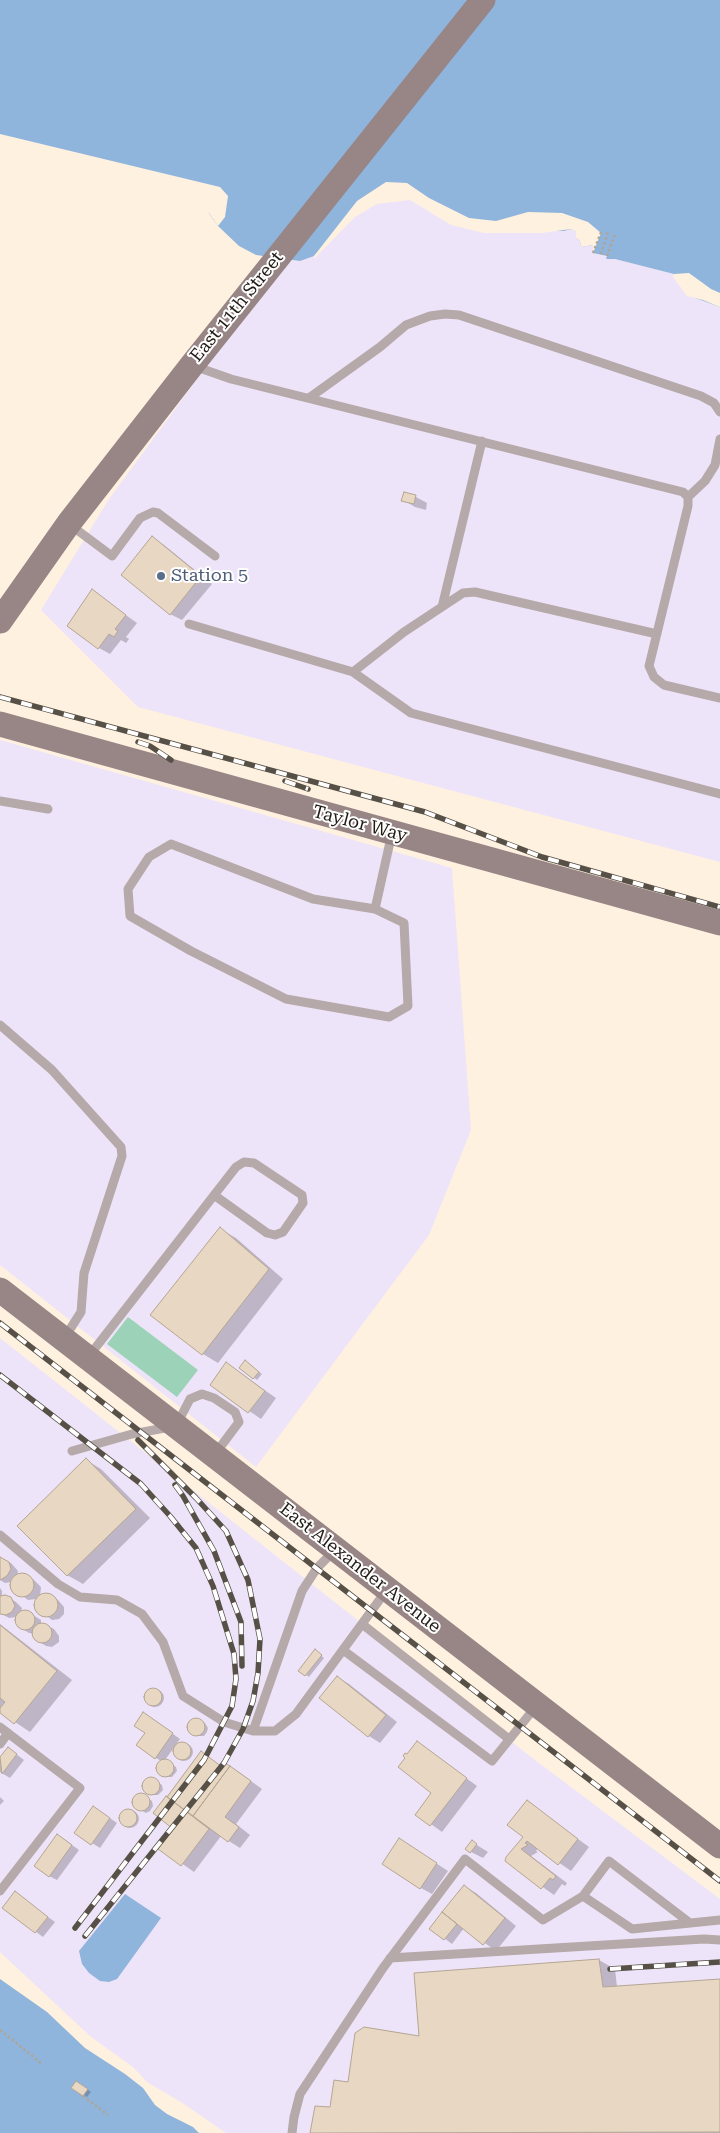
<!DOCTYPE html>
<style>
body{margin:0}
canvas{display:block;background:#fef1e0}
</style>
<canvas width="720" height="2133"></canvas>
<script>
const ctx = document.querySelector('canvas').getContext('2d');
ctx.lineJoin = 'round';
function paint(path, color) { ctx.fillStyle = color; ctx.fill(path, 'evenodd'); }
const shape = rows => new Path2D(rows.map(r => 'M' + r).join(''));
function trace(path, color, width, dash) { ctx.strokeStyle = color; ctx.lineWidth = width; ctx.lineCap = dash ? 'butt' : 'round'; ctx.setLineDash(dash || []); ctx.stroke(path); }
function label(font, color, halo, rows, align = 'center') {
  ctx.font = font + ' "Roboto Serif",serif'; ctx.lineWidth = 4; ctx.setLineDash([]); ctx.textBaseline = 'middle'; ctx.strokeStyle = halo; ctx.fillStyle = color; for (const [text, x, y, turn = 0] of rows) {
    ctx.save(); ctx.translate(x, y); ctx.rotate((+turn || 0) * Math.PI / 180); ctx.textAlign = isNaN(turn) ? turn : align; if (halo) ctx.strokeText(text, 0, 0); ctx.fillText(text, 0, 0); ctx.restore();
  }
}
paint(shape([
 [416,199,484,231,564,231,571,229,594,245,594,253,607,256,607,259,615,259,674,274,690,296,720,307,720,862,138,707,41,610,109,499,214,356,291,260,300,261,354,215,376,202],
 [0,740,452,868,471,1130,429,1235,256,1467,0,1265],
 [0,1338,531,1757,720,1899,720,2133,224,2133,146,2084,89,2038,0,1954]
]), '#eee4f9');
paint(shape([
 [128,1317,198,1370,177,1397,107,1344]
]), '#9cd2b7');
paint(shape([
 [0,0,720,0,720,307,690,296,674,274,615,259,606,259,607,256,593,253,593,245,581,247,580,241,576,238,576,232,571,229,564,231,484,231,416,199,376,202,354,215,314,256,300,261,256,255,239,246,218,226,203,205,0,151],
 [125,1894,161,1918,117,1979,109,1982,100,1981,89,1973,82,1964,79,1951],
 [0,1954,89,2038,146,2084,224,2133,0,2133]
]), '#8fb5dd');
paint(shape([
 [0,134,220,187,228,196,225,217,218,226,209,213,205,212,201,207,41,167,0,153],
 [386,182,407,183,429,198,469,218,496,221,528,212,562,213,588,222,601,233,593,253,593,245,581,247,580,241,576,238,576,232,571,229,542,233,484,233,451,225,410,200,377,204,355,217,314,259,314,256,357,201],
 [689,273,711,289,720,293,720,307,703,300,687,296,673,277,674,274],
 [0,1952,90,2036,133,2067,147,2082,184,2104,226,2133,199,2133,193,2127,167,2114,155,2105,143,2088,125,2074,85,2048,47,2012,0,1979]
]), '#fef1e0');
paint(shape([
 [416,497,427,503,426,510,415,507,403,500],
 [152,538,164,545,212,584,182,620,170,614],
 [92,591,137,623,126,637,129,639,126,643,121,640,110,654,99,648],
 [220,1229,236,1238,283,1279,218,1363,203,1354],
 [227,1364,276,1398,261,1419,211,1385],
 [249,1364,262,1374,257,1380,241,1368],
 [86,1460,101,1469,150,1518,83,1584,67,1575],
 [0,1559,11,1563,18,1571,17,1577,20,1575,26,1575,34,1580,41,1587,40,1597,43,1595,50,1595,58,1600,64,1607,64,1614,59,1619,52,1620,36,1608,36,1599,28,1600,12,1588,12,1582,5,1583,0,1580],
 [0,1588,2,1591,2,1597,8,1597,16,1602,22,1608,21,1613,28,1612,41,1620,41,1625,45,1625,54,1629,59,1636,59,1642,52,1647,46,1646,38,1641,34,1633,29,1633,21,1628,17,1623,16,1617,9,1618,0,1613],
 [0,1624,72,1680,30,1732,0,1712],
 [318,1653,324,1658,309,1677,306,1675],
 [337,1677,349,1684,397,1722,380,1743,369,1736,321,1698],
 '146 1698a9 9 0 1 1 18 0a9 9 0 1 1-18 0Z',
 [151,1718,180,1739,165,1760,176,1767,177,1771,172,1777,165,1777,158,1771,157,1766,161,1761,156,1758,146,1733],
 [196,1719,205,1723,208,1728,207,1732,204,1736,196,1736,188,1727,190,1723],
 [418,1743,477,1786,442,1832,417,1814,433,1792,408,1756],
 '175 1752a9 9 0 1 1 18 0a9 9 0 1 1-18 0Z',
 [8,1748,24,1760,10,1778,0,1772,0,1759],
 [201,1753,223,1767,226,1764,237,1771,262,1789,236,1824,250,1835,240,1848,221,1836,194,1872,160,1848,175,1829,154,1813],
 [151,1778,162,1785,163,1790,158,1795,151,1795,144,1789,143,1784,146,1780],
 [141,1795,152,1801,153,1806,150,1811,146,1813,135,1807,133,1800,136,1796],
 [0,1797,4,1801,0,1805],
 [527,1802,589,1847,571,1871,538,1848,536,1851,538,1852,531,1856,567,1883,565,1886,562,1884,554,1895,506,1861,524,1837],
 '121 1819a9 9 0 1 1 18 0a9 9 0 1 1-18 0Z',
 [101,1812,117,1823,100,1848,76,1833],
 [58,1835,79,1850,57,1880,49,1876],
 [472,1842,488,1852,483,1858,471,1852],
 [411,1847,448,1871,432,1894,421,1888],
 [464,1886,476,1893,516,1926,496,1951,464,1928,452,1944,431,1928],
 [15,1893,55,1922,43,1937,4,1908],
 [599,1960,615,1969,617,1987,720,1980,720,2133,312,2133,349,2084,420,2037,416,1974],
 [80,2084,91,2092,87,2097,73,2088]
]), '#0003');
const building = shape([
 [404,492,416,495,414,504,401,501,404,492],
 [152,536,201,576,170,615,121,575,152,536],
 [92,589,126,615,115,629,118,631,114,637,109,634,98,649,67,626,92,589],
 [220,1227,269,1269,202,1355,150,1315,220,1227],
 [245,1360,259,1372,253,1379,239,1368,245,1360],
 [226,1362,265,1391,248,1413,210,1385,226,1362],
 [86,1458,136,1509,67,1576,17,1526,86,1458],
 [0,1557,9,1562,11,1569,7,1576,0,1580,0,1557],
 '10 1585a12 12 0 1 1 24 0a12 12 0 1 1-24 0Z',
 '34 1605a12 12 0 1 1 24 0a12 12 0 1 1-24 0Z',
 [5,1595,11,1597,15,1606,12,1612,6,1615,0,1614,0,1596,5,1595],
 '15 1620a10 10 0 1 1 20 0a10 10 0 1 1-20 0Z',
 '32 1633a10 10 0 1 1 20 0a10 10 0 1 1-20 0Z',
 [0,1625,57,1671,14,1724,0,1713,0,1708,5,1702,0,1698,0,1625],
 [315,1649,322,1655,305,1676,298,1671,315,1649],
 [337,1676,386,1715,368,1737,319,1698,337,1676],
 '144 1697a9 9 0 1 1 18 0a9 9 0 1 1-18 0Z',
 [143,1712,173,1733,155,1759,136,1745,145,1733,134,1726,143,1712],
 '187 1727a9 9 0 1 1 18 0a9 9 0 1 1-18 0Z',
 [417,1741,467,1778,430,1826,415,1815,431,1793,398,1767,405,1758,403,1756,405,1753,407,1754,417,1741],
 '173 1751a9 9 0 1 1 18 0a9 9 0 1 1-18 0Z',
 [8,1747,17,1754,2,1774,0,1757,8,1747],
 [201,1751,222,1767,225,1763,230,1766,193,1816,167,1797,201,1751],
 '156 1768a9 9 0 1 1 18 0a9 9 0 1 1-18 0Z',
 [230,1766,251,1781,225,1817,239,1827,228,1842,193,1816,230,1766],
 '142 1786a9 9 0 1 1 18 0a9 9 0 1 1-18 0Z',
 '132 1802a9 9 0 1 1 18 0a9 9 0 1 1-18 0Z',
 [166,1796,209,1829,181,1866,158,1849,173,1829,153,1813,166,1796],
 [527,1800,578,1839,558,1865,527,1841,525,1843,528,1845,521,1849,556,1876,553,1880,550,1878,541,1889,505,1861,506,1857,523,1837,507,1825,527,1800],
 [93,1806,110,1818,91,1845,74,1833,93,1806],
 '119 1818a9 9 0 1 1 18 0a9 9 0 1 1-18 0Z',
 [57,1834,72,1845,49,1877,34,1866,57,1834],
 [399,1838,437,1863,420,1889,382,1864,399,1838],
 [472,1840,477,1844,470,1853,465,1849,472,1840],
 [464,1885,505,1918,483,1945,442,1912,464,1885],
 [15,1891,48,1917,35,1933,2,1908,15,1891],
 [442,1912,457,1924,444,1940,429,1929,442,1912],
 [599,1959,603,1987,720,1979,720,2132,310,2133,315,2106,330,2107,334,2080,348,2082,355,2033,364,2027,419,2036,414,1973,599,1959],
 [76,2081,88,2089,83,2096,71,2088,76,2081]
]);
paint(building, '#e7d7c3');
trace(building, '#b5a693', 1);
trace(shape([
 [593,253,602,230],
 [601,254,608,232],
 [607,256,615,234],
 [0,2030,41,2063],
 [83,2096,108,2115]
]), '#afa597', 2.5, [2.5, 2.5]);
trace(shape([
 [194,366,231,379,683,492,688,497,688,506,649,666,654,677,664,685,720,698],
 [309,398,380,347,406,325,430,316,445,314,459,315,701,396,714,403,720,412],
 [688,497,705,481,715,465,720,439],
 [69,524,112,556,140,518,153,512,158,513,215,556],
 [442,607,482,441],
 [189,624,353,672,411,713,720,794],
 [353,672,404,632,463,593,475,592,657,634],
 [0,801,48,809],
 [375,909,404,923,408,1006,389,1017,286,999,191,951,130,916,128,889,149,857,171,844,313,899,375,909,392,833],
 [0,1025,52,1070,121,1147,122,1156,84,1273,81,1312,65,1337],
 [89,1356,236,1167,244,1162,254,1163,302,1195,303,1203,283,1232,275,1235,267,1233,214,1195],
 [72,1451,132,1434,176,1426,190,1399,202,1394,214,1398,235,1412,239,1422,215,1454],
 [0,1535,58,1584,80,1597,117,1600,142,1614,163,1642,183,1696,224,1722,253,1731,275,1731,296,1714,386,1591],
 [362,1624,509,1739],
 [343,1650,492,1761,537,1705],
 [0,1727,80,1788,0,1891],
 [253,1731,302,1591,317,1568,334,1551],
 [0,1744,8,1733],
 [583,1896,609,1861,690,1923],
 [390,1958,704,1939,720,1940],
 [292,2133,294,2117,300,2094,383,1968,465,1859,543,1920,583,1896,632,1929,720,1920]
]), '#b6a9a9', 9);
trace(shape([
 [0,621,69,523,192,365,483,0],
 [0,724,720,923],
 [0,1290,720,1846]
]), '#988586', 25);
const rail = shape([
 [0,697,425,812,542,857,720,907],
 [138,742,150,746,171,760],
 [285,781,308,789],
 [0,1323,720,1881],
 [0,1375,141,1484,170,1516,196,1548,213,1586,234,1654,236,1679,232,1706,204,1760,75,1928],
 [175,1485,183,1496,214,1551,241,1622,242,1666],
 [85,1936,224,1763,243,1729,253,1701,258,1673,260,1639,248,1580,226,1531,196,1498,138,1440],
 [610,1969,720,1962]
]);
trace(rail, '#575046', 5.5);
trace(rail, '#fff', 4, [11]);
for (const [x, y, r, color] of [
 [161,576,5,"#5c6f8a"]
]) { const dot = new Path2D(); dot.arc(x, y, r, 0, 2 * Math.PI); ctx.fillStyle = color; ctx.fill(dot); trace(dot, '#fff', 2); }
label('18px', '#221c15', '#fff', [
 ["East 11th Street",237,307,-51],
 ["Taylor Way",360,824,15],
 ["East Alexander Avenue",360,1568,38]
]);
label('18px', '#4e5e75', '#fff', [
 ["Station 5",171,576]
], 'left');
</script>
